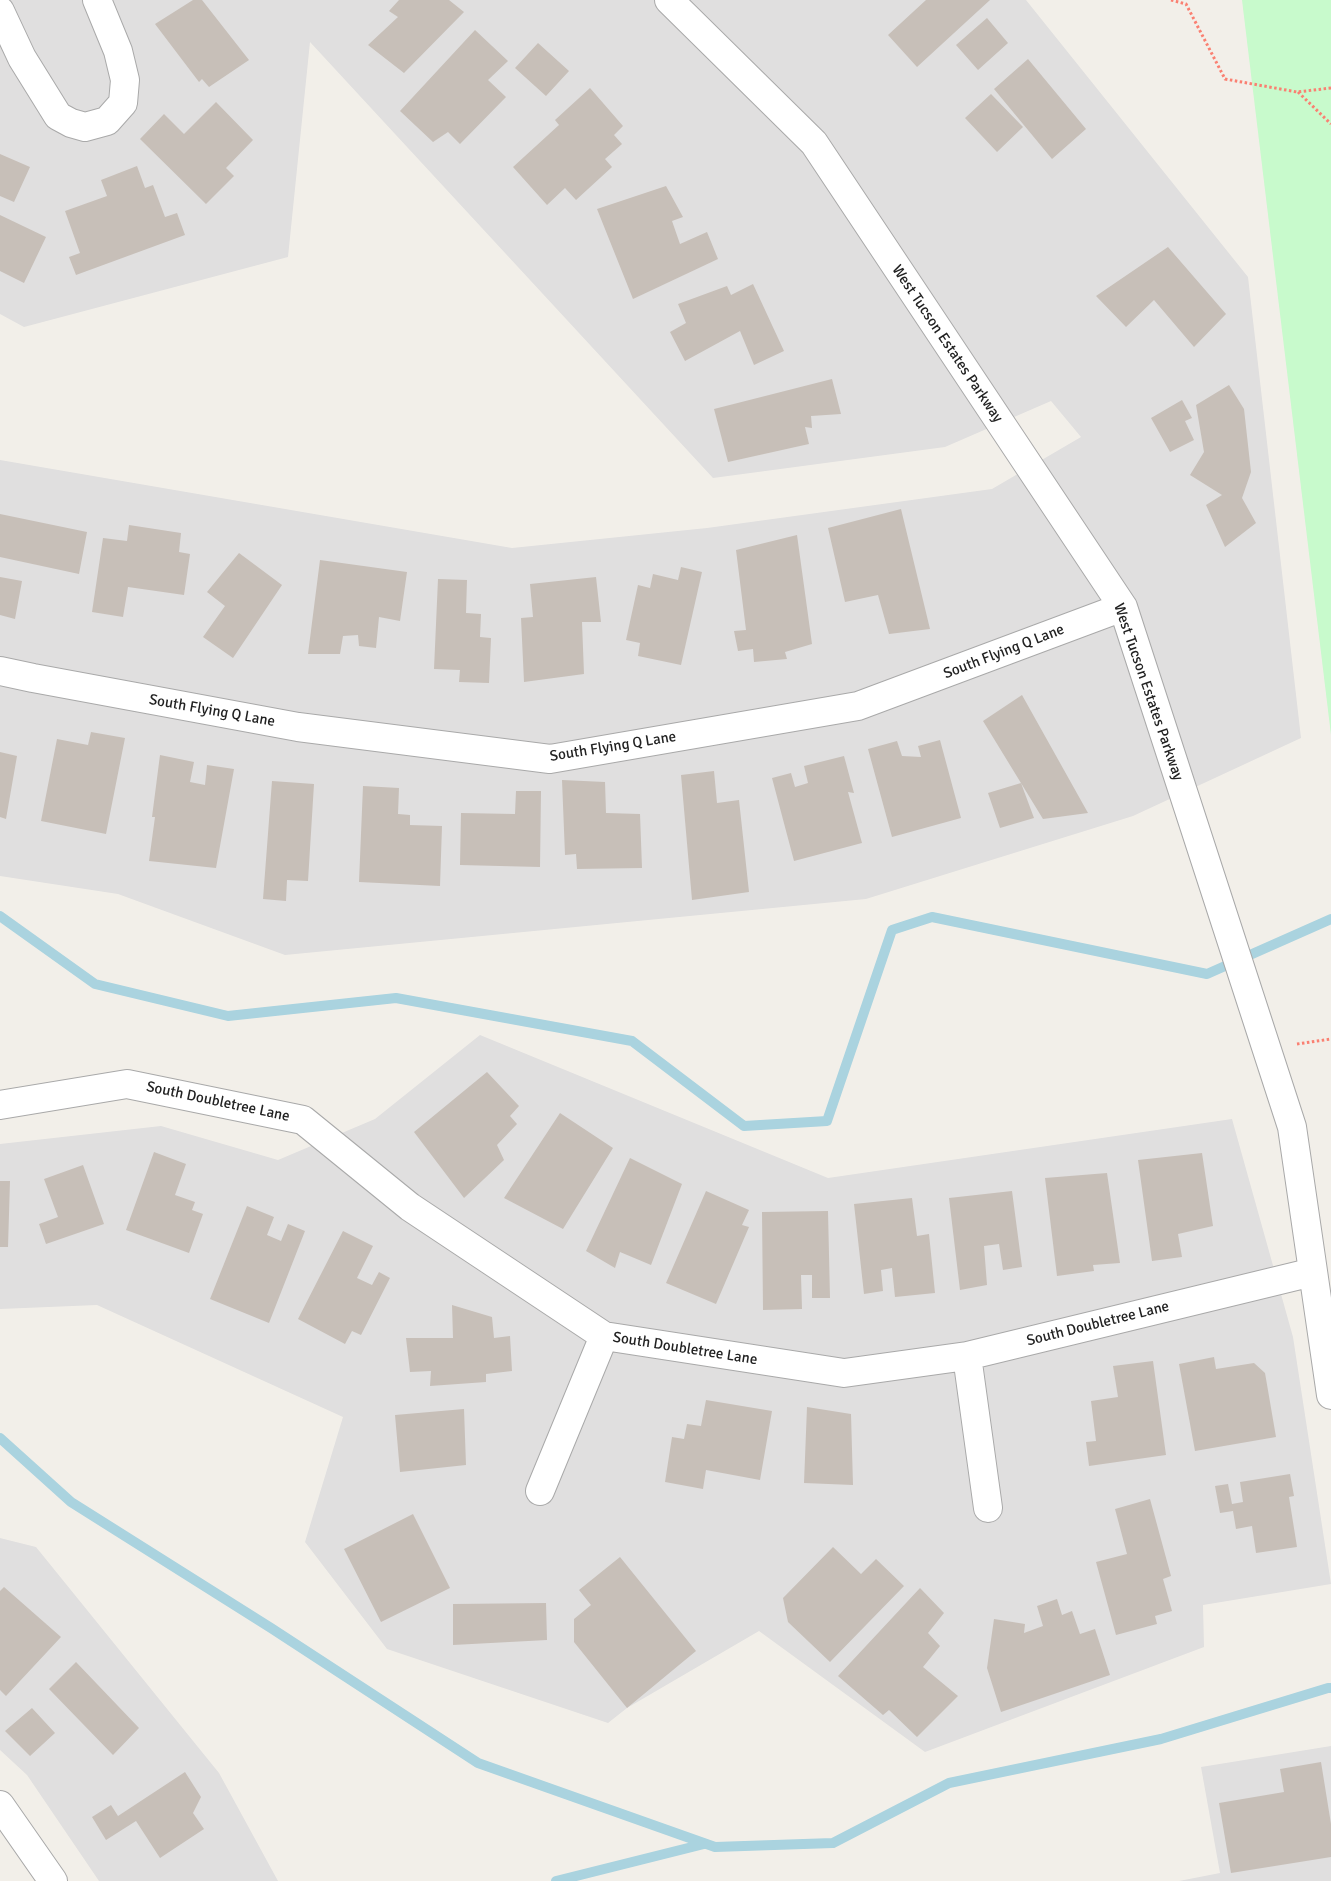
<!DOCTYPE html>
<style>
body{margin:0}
canvas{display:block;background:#f2efe9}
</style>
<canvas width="1331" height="1881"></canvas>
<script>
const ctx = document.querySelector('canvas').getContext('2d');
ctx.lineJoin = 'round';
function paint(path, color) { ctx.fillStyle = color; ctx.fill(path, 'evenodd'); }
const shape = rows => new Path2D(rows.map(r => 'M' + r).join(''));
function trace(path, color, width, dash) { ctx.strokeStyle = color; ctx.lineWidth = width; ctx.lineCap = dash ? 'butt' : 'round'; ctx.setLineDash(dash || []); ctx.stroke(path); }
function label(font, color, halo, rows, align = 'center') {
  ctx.font = font + ' Signika,sans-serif'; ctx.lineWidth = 4.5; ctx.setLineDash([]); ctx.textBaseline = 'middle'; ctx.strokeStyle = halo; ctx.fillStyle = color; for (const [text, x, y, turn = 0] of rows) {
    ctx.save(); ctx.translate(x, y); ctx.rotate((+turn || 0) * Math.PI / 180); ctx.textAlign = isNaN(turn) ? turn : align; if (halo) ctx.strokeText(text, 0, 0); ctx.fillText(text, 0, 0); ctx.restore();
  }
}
paint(shape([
 [0,0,1026,0,1248,277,1301,738,1133,816,866,899,285,955,118,894,0,876,0,460,512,548,707,528,992,489,1081,437,1051,401,945,447,713,478,310,42,288,257,24,327,0,314],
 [480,1035,828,1178,1232,1119,1293,1337,1331,1584,1203,1605,1204,1647,925,1752,759,1631,627,1708,608,1723,387,1649,305,1542,343,1417,97,1305,0,1309,0,1144,161,1126,278,1160,375,1119],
 [0,1538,36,1547,219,1773,278,1881,99,1881,27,1775,0,1750],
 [1331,1746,1331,1881,1179,1881,1220,1873,1201,1767]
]), '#e0dfdf');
paint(shape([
 [1242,0,1331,0,1331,735]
]), '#c8facc');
trace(shape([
 [0,916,95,984,228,1016,396,998,632,1041,744,1126,827,1121,892,930,932,917,1207,974,1331,919],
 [0,1438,71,1502,271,1628,478,1763,715,1847,833,1843,949,1783,1161,1739,1328,1688,1331,1688],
 [556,1881,704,1844]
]), '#aad3df', 10);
paint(shape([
 [193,0,202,0,249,60,209,87,202,79,199,82,155,24],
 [399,0,449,0,464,12,404,73,368,45,398,17,389,11],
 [926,0,990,0,917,67,888,35],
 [987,18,1008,43,978,70,956,45],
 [475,30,508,61,488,80,506,97,460,144,448,132,433,142,400,111],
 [538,43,569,71,546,96,515,68],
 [1028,59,1086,129,1052,159,994,89],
 [590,88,623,126,614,135,622,144,605,159,612,167,576,200,565,188,547,205,513,167,559,125,555,120],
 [991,94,1023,127,997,152,965,118],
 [216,102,253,140,226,168,234,176,206,204,140,139,164,114,184,134],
 [0,154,30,167,14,202,0,196],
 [137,166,145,188,153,185,165,217,177,213,185,235,76,275,69,257,80,253,65,211,107,196,101,180],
 [666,186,683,217,672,221,680,244,707,232,718,259,633,299,597,209],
 [0,215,46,237,24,283,0,271],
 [1168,247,1226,314,1194,347,1154,300,1126,327,1096,296],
 [753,284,784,351,754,365,740,331,685,361,670,332,686,323,678,304,727,286,731,295],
 [832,379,841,414,811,416,812,428,805,427,809,444,728,462,714,409],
 [1229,385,1244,409,1251,472,1242,498,1256,523,1225,547,1206,505,1222,495,1190,475,1204,452,1196,405],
 [1182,400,1192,418,1185,421,1194,440,1170,452,1151,418],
 [901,509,930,629,889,634,878,595,845,602,828,528],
 [0,514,87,532,79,574,0,557],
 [129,525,181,533,179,552,190,554,184,595,128,587,123,617,92,612,103,538,127,541],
 [797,535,812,644,785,652,787,659,754,662,753,649,738,651,734,631,746,630,736,550],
 [239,553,282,585,233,658,203,637,225,606,207,592],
 [320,560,407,572,400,621,379,617,376,648,359,646,358,635,343,636,340,654,308,654],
 [681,567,702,572,681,665,638,656,640,643,626,640,638,585,650,588,653,574,678,580],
 [0,577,22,581,15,619,0,615],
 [596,577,601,622,582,622,584,674,524,682,521,618,533,617,530,584],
 [438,579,467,580,466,613,481,614,480,637,491,638,489,683,459,682,460,670,434,669],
 [1022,695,1088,813,1043,819,983,721],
 [91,732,125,738,106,834,41,821,57,739,88,745],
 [940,740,961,818,892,837,868,749,897,741,902,756,921,757,918,746],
 [0,752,17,756,6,819,0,817],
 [160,755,194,762,190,782,205,785,207,765,234,769,216,868,149,861,155,817,152,817],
 [844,756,854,793,848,792,862,843,794,861,772,778,791,773,795,787,808,783,804,766],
 [714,771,717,803,739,800,749,892,692,900,681,775],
 [562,780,605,782,606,813,640,814,642,868,577,869,576,854,565,855],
 [272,781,314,784,308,881,287,880,286,901,263,899],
 [1021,783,1034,818,1000,828,988,793],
 [363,786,399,788,398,814,410,815,410,825,442,826,440,886,359,882],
 [516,791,541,791,540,867,460,865,461,813,515,814],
 [487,1072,519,1106,510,1116,517,1124,497,1145,504,1160,464,1198,414,1132],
 [560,1113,613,1148,563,1229,504,1198],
 [154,1152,186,1164,175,1195,195,1202,192,1210,203,1214,189,1253,126,1230],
 [1202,1153,1213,1226,1178,1234,1182,1257,1152,1261,1138,1160],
 [630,1158,682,1184,651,1265,620,1252,615,1268,586,1251],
 [83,1165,104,1224,46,1244,39,1224,58,1217,44,1179],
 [1107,1173,1120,1263,1093,1265,1094,1271,1057,1276,1045,1178],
 [0,1181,10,1181,8,1247,0,1247],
 [706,1191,749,1210,742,1225,749,1227,716,1304,666,1283],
 [1012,1191,1022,1267,1003,1270,999,1244,984,1246,987,1285,960,1290,949,1198],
 [912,1198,917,1236,929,1234,935,1293,895,1297,892,1268,881,1270,883,1291,864,1294,854,1204],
 [247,1206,274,1217,267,1235,281,1241,288,1224,305,1231,269,1323,210,1299],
 [828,1211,830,1298,812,1298,812,1275,801,1275,802,1309,763,1310,762,1212],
 [343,1231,373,1246,357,1278,372,1285,379,1272,390,1278,361,1335,352,1331,345,1344,298,1319],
 [452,1305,492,1317,494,1338,510,1336,512,1371,486,1374,486,1382,430,1386,431,1371,410,1372,406,1338,453,1338],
 [1214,1357,1216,1369,1254,1363,1265,1373,1276,1437,1195,1451,1179,1364],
 [1153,1361,1166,1455,1089,1466,1086,1442,1096,1441,1091,1401,1118,1397,1113,1366],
 [706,1400,772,1411,760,1480,706,1470,703,1489,665,1482,672,1437,684,1439,687,1424,701,1426],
 [807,1407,851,1414,853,1485,804,1483],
 [464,1409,466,1465,400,1472,395,1415],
 [1290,1474,1294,1496,1289,1497,1297,1547,1256,1553,1252,1526,1236,1529,1233,1511,1220,1513,1215,1486,1228,1484,1232,1504,1243,1502,1240,1482],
 [1150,1499,1171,1576,1163,1579,1172,1611,1155,1616,1157,1624,1116,1635,1096,1562,1127,1554,1115,1509],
 [413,1514,450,1588,381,1622,344,1549],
 [833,1547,861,1574,876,1559,904,1586,830,1662,788,1622,783,1598],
 [620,1557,696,1651,627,1708,574,1642,574,1619,591,1605,579,1590],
 [4,1587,61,1637,6,1696,0,1690,0,1591],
 [920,1588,944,1613,928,1633,940,1646,923,1667,958,1696,917,1737,889,1710,883,1715,838,1676],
 [1057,1599,1062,1615,1072,1611,1080,1634,1095,1629,1110,1675,1001,1712,987,1668,994,1619,1025,1624,1024,1633,1043,1626,1037,1606],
 [546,1603,547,1640,453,1645,453,1604],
 [76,1662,139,1728,113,1755,49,1689],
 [32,1708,55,1733,30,1756,5,1731],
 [1321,1762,1331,1824,1331,1857,1231,1873,1219,1803,1284,1792,1280,1769],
 [185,1772,201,1797,193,1813,204,1829,160,1858,136,1821,106,1840,92,1817,111,1805,118,1816]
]), '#c7bfb8');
const minor = shape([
 [669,0,814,143,1123,607,1292,1127,1331,1395],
 [0,11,22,58,58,116,71,123,85,127,107,121,123,103,125,80,118,51,97,0],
 [0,671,33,678,298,727,550,759,858,706,1123,607],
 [0,1105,127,1084,303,1120,410,1207,604,1336,844,1373,967,1356,1313,1272],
 [967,1356,988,1508],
 [540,1491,604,1336],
 [0,1805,53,1881]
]);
trace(minor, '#a9a9a9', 30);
trace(shape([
 [1171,0,1186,4,1225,79,1297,92,1331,88],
 [1298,92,1331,124],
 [1297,1044,1331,1039]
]), '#fa8072', 3, [2.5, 2.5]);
trace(minor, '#fff', 28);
label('15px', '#222', '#fff', [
 ["West Tucson Estates Parkway",947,344,56],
 ["South Flying Q Lane",1004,652,-21],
 ["West Tucson Estates Parkway",1148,692,71],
 ["South Flying Q Lane",212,711,10],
 ["South Flying Q Lane",613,747,-9],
 ["South Doubletree Lane",218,1102,12],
 ["South Doubletree Lane",1098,1324,-14],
 ["South Doubletree Lane",685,1349,9]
]);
</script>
